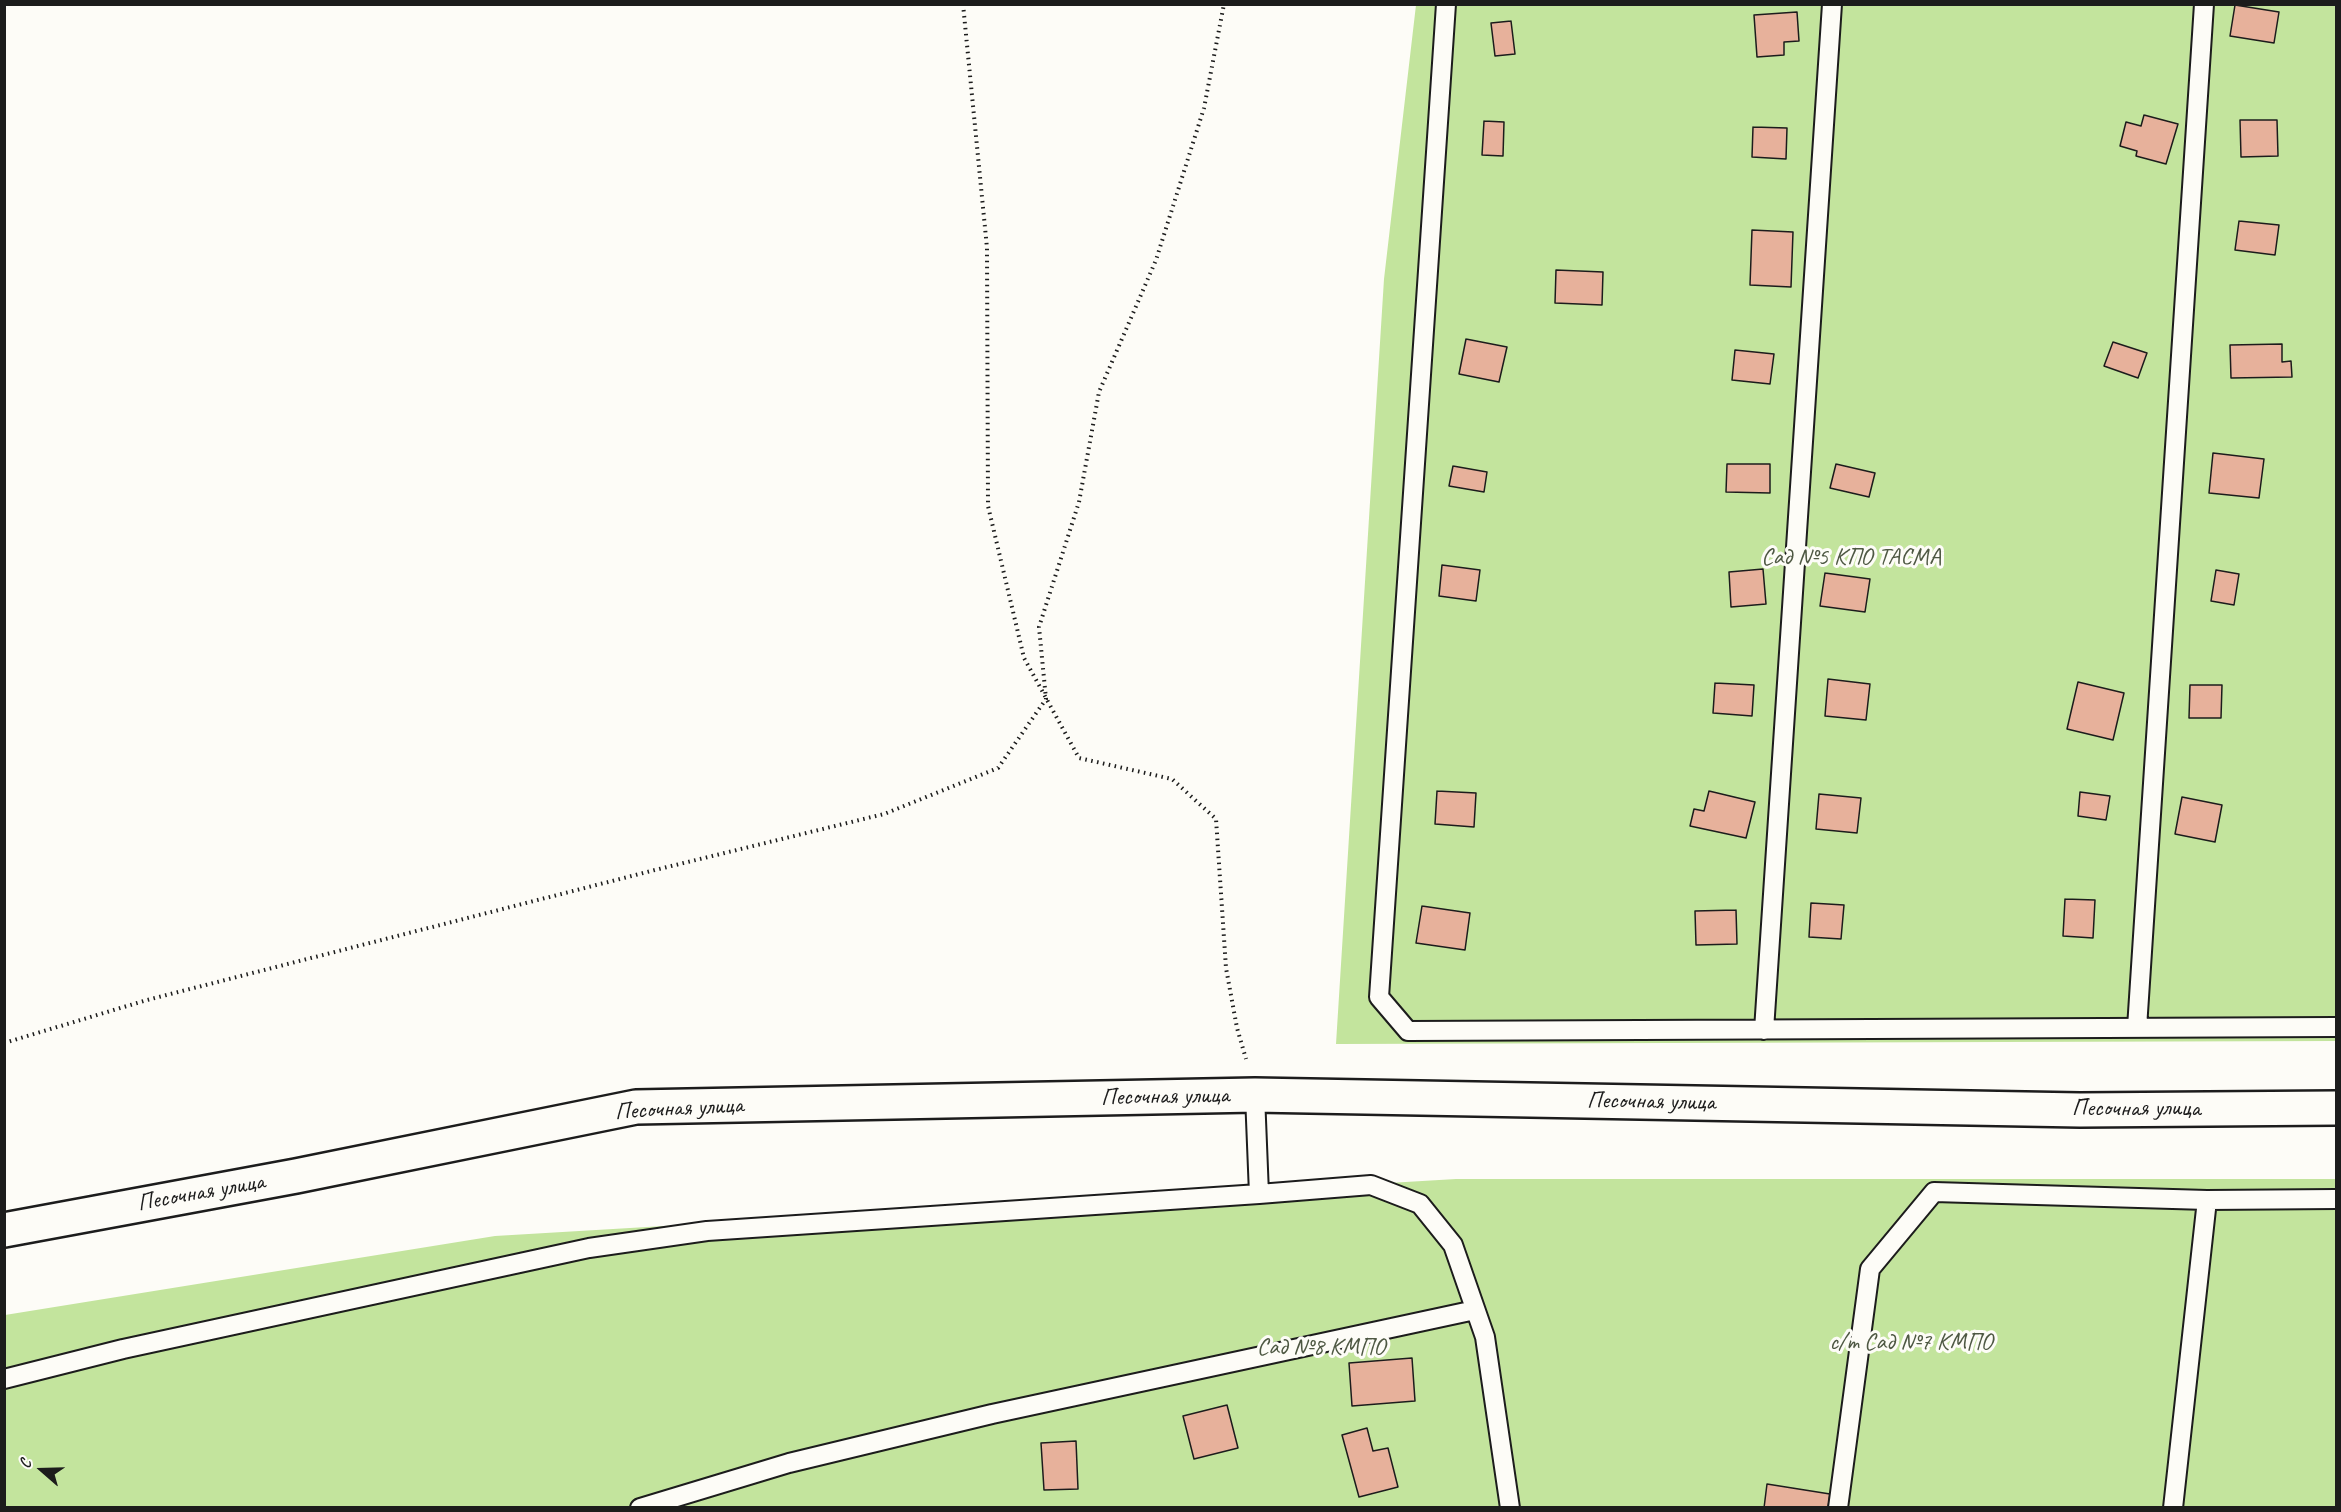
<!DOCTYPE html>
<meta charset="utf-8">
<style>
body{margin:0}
#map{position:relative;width:2341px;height:1512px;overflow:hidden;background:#fdfcf7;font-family:Caveat,sans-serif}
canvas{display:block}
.frame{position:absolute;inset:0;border:6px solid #1c1c1c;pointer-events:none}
.north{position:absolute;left:12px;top:1440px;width:60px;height:60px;-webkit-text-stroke:4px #fdfcf7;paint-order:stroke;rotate:290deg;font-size:16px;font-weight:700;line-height:24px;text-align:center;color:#1c1c1c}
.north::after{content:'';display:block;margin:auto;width:21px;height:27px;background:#1c1c1c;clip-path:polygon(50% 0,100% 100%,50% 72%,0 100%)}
</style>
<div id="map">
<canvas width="2341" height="1512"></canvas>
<div class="frame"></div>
<div class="north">С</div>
</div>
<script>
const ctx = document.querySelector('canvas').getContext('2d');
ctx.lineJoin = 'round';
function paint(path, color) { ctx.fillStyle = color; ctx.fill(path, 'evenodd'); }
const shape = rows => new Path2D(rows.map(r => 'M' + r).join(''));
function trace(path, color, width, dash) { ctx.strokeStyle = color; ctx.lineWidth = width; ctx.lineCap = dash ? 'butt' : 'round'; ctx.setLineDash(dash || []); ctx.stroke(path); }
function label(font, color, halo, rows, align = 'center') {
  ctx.font = font + ' Caveat,sans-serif'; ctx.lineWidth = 6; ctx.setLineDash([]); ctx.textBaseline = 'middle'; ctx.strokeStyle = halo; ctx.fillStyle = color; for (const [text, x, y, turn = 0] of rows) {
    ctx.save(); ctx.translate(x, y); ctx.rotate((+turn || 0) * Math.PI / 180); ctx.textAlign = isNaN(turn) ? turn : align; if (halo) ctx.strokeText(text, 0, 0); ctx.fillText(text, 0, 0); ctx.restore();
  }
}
paint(shape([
 [1416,5,2336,5,2336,1041,1336,1044,1384,279],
 [1456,1179,2336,1179,2336,1507,5,1508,5,1315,495,1236]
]), '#c3e49d');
const building = shape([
 [2235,5,2279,12,2274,43,2230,36,2235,5],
 [1797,12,1799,41,1784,42,1784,55,1757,57,1754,15,1797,12],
 [1511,21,1515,54,1495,56,1491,23,1511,21],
 [2144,115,2178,124,2166,164,2136,156,2137,151,2120,146,2126,122,2141,126,2144,115],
 [2240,120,2277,120,2278,156,2241,157,2240,120],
 [1484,121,1504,122,1503,156,1482,155,1484,121],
 [1753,127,1787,128,1786,159,1752,157,1753,127],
 [2239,221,2279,225,2275,255,2235,250,2239,221],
 [1752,230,1793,232,1791,287,1750,285,1752,230],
 [1556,270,1603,272,1602,305,1555,303,1556,270],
 [1466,339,1507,347,1499,382,1459,374,1466,339],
 [2113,342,2147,353,2138,378,2104,366,2113,342],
 [2282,344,2282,362,2291,361,2292,377,2231,378,2230,345,2282,344],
 [1735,350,1774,354,1770,384,1732,380,1735,350],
 [2213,453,2264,459,2259,498,2209,493,2213,453],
 [1727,464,1770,464,1770,493,1726,492,1727,464],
 [1836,464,1875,473,1869,497,1830,488,1836,464],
 [1453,466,1487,472,1484,492,1449,486,1453,466],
 [1442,565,1480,570,1476,601,1439,596,1442,565],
 [1763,569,1766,604,1731,607,1729,572,1763,569],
 [2216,570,2239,574,2234,605,2211,601,2216,570],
 [1825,573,1870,579,1865,612,1820,606,1825,573],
 [1828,679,1870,684,1866,720,1825,716,1828,679],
 [2078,682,2124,693,2113,740,2067,729,2078,682],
 [1715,683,1754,685,1752,716,1713,713,1715,683],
 [2190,685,2222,685,2221,718,2189,718,2190,685],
 [1437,791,1476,793,1474,827,1435,824,1437,791],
 [1709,791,1755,802,1746,838,1690,826,1694,809,1704,811,1709,791],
 [2080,792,2110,796,2106,820,2078,816,2080,792],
 [1819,794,1861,798,1857,833,1816,829,1819,794],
 [2182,797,2222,805,2215,842,2175,834,2182,797],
 [2065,899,2095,900,2093,938,2063,936,2065,899],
 [1811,903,1844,905,1841,939,1809,937,1811,903],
 [1422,906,1470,913,1465,950,1416,943,1422,906],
 [1736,910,1737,944,1696,945,1695,911,1736,910],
 [1412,1358,1415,1401,1352,1406,1349,1363,1412,1358],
 [1227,1405,1238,1448,1194,1459,1183,1416,1227,1405],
 [1367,1428,1373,1451,1388,1448,1398,1487,1359,1497,1342,1435,1367,1428],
 [1076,1441,1078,1489,1044,1490,1041,1443,1076,1441],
 [1767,1484,1830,1494,1828,1508,1764,1508,1767,1484]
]);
paint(building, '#e7b19b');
trace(building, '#1c1c1c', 1.5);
const service = shape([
 [1446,4,1379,997,1408,1031,2336,1027],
 [2137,1028,2204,4],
 [1764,1030,1832,4],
 [1255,1095,1259,1194,1371,1185,1420,1204,1453,1245,1485,1337,1510,1508],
 [4,1379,123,1349,589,1248,707,1231,1259,1194],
 [640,1508,789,1463,992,1414,1475,1310],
 [1838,1508,1870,1269,1934,1192,2207,1200,2336,1199],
 [2173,1508,2207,1200]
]);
const secondary = shape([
 [4,1230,296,1176,636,1107,1255,1095,2080,1110,2336,1108]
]);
trace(service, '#1c1c1c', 22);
trace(secondary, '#1c1c1c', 38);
trace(shape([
 [963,4,987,248,988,506,1024,658,1079,758,1172,779,1216,819,1226,968,1237,1028,1246,1059],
 [4,1043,147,1000,655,870,884,814,998,768,1046,699,1039,627,1079,502,1099,392,1156,260,1204,108,1224,4]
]), '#1c1c1c', 4, [1.5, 4.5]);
trace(service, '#fdfcf7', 18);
trace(secondary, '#fdfcf7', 33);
label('24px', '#4e5843', '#fdfcf7', [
 ["Сад №5 КПО ТАСМА",1851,558],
 ["с/т Сад №7 КМПО",1911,1343],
 ["Сад №8 КМПО",1321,1348]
]);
label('24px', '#1c1c1c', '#fdfcf7', [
 ["Песочная улица",1165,1097,-1],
 ["Песочная улица",1651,1102,1],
 ["Песочная улица",679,1109,-3],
 ["Песочная улица",2136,1109],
 ["Песочная улица",201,1193,-10]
]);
</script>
